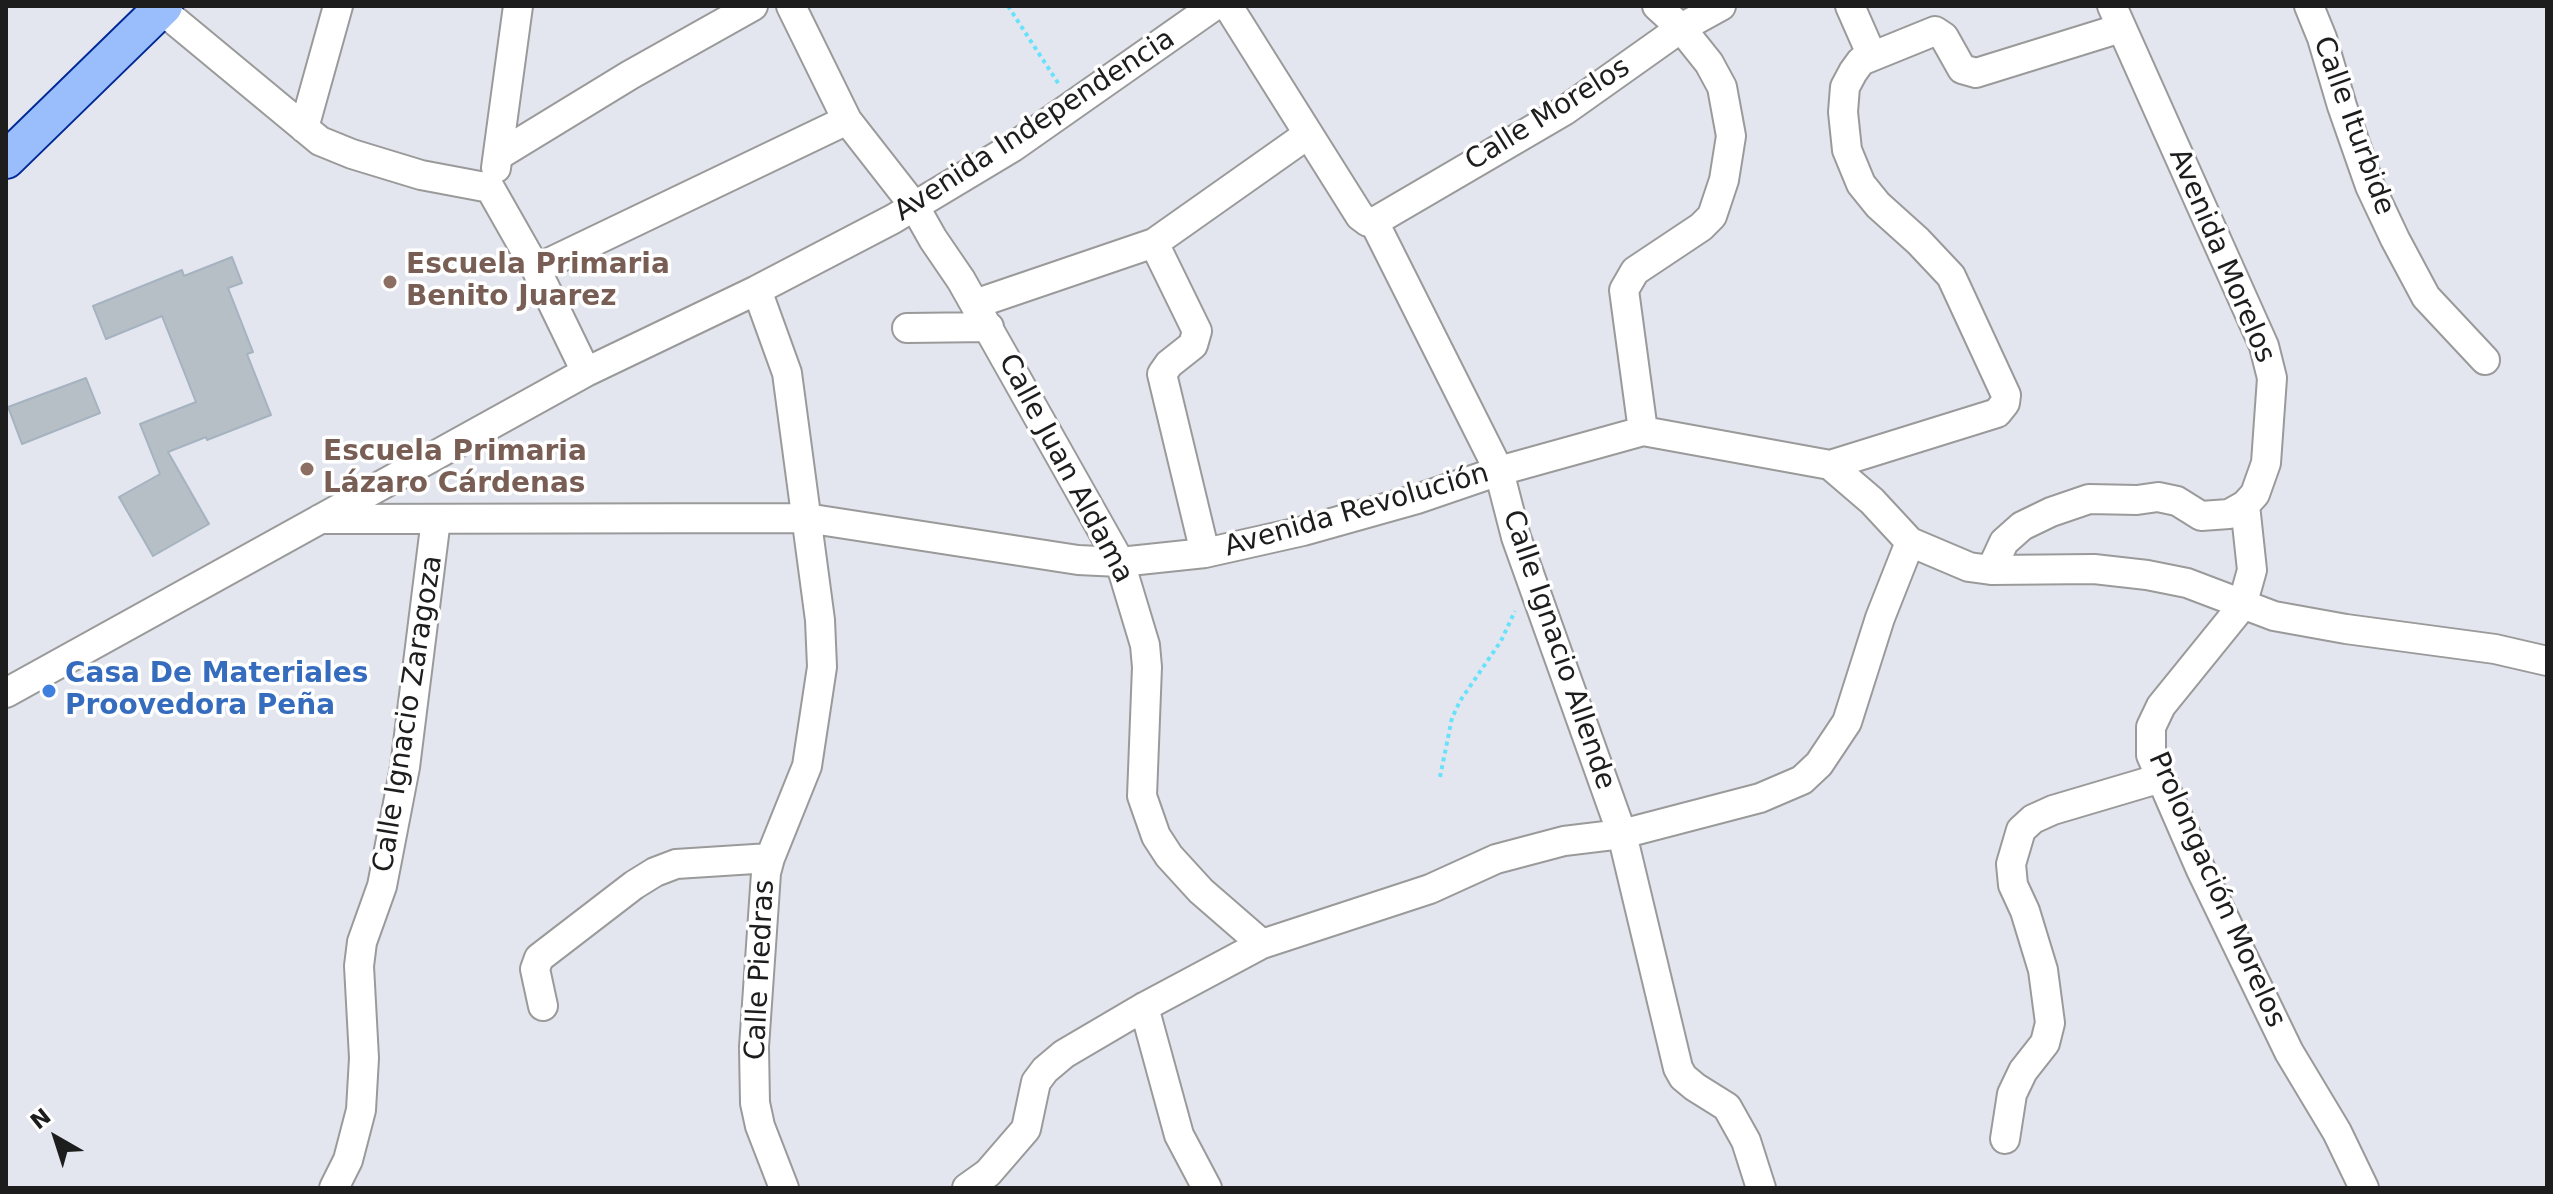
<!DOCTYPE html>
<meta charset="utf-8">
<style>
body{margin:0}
#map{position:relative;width:2553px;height:1194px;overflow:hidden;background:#e3e6ee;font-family:"DejaVu Sans",sans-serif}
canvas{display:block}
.frame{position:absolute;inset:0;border:8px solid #1d1d1d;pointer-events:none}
.north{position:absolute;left:16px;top:1098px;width:80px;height:80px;-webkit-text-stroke:6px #fff;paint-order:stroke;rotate:321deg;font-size:22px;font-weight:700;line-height:32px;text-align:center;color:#1d1d1d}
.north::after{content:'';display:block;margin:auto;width:28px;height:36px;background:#1d1d1d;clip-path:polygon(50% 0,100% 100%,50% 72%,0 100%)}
</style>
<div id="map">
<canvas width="2553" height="1194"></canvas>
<div class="frame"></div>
<div class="north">N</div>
</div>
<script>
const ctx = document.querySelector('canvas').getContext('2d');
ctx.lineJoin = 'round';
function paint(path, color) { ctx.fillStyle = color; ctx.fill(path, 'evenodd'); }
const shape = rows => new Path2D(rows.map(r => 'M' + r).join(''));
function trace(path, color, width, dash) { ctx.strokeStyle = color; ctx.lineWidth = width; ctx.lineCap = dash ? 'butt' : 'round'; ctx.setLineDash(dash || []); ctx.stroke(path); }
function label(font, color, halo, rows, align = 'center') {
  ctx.font = font + ' "DejaVu Sans",sans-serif'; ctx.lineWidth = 7; ctx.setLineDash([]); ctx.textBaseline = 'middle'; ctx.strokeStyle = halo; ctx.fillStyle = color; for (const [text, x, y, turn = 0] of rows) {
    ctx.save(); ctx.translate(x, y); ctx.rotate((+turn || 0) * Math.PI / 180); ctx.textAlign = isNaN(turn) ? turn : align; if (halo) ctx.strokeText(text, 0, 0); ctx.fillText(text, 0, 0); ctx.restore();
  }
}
const building = shape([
 [232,257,242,283,228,288,253,352,247,354,271,415,207,440,206,437,168,452,209,524,153,556,119,497,160,474,140,424,196,402,162,316,106,339,93,306,182,270,184,276,232,257],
 [86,378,100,413,22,444,8,407,86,378]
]);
paint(building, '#b6bec6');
trace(building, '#a5b3c0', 2);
const minor = shape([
 [157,6,320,141,352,154,421,175,490,188],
 [791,6,847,120,915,207,933,239,961,280,1120,562,1145,645,1147,667,1142,796,1156,836,1169,856,1201,891,1262,944],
 [1228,6,1360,216,1368,222,1374,222,1499,471,1516,537,1622,834,1678,1068,1683,1077,1695,1087,1727,1107,1746,1141,1761,1188],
 [1850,6,1872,56],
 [2112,6,2264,346,2272,378,2266,463,2255,494,2245,505,2252,570,2242,606,2161,706,2151,727,2151,755,2201,870,2289,1052,2337,1132,2364,1188],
 [2309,6,2322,38,2342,106,2370,186,2395,239,2426,297,2485,360],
 [304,128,338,6],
 [499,155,630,75,753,6],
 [496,168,518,6],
 [490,188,536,269,586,372],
 [1374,222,1564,111,1681,28,1721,6],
 [1154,243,1197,331,1193,345,1169,364,1162,374,1205,553],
 [536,269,847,120],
 [757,290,787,373,820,620,822,667,807,766,770,858,766,873,754,1047,755,1103,760,1126,784,1188],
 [975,304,1154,243,1307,135],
 [907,328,989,327],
 [1643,431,1624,290,1635,271,1701,227,1712,216,1724,180,1731,136,1722,87,1709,63,1681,28,1657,6],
 [1830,465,1872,501,1910,542,1969,567,1991,570,2094,569,2147,575,2187,583,2274,616,2346,629,2495,649,2547,661],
 [320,519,806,518,1078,560,1120,562,1205,553,1303,531,1417,499,1499,471,1643,431,1830,465,1997,413,2005,403,2006,395,1951,276,1918,241,1878,205,1861,184,1847,150,1843,112,1845,87,1853,72,1861,61,1935,31,1944,37,1962,69,1976,73,2121,28],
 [1991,570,2004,542,2022,526,2051,512,2089,499,2137,500,2158,497,2177,501,2201,516,2229,514,2245,505],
 [6,693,586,372,757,290,893,219,1013,147,1214,6],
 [543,1006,535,969,539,958,634,885,655,872,676,864,770,858],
 [1144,1007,1179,1135,1207,1188],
 [2005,1139,2012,1094,2023,1071,2045,1043,2050,1023,2043,970,2025,911,2013,885,2011,864,2021,830,2033,819,2053,810,2161,778],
 [334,1188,348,1160,361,1110,364,1058,359,966,362,942,382,886,405,767,436,519],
 [967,1188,988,1173,1026,1129,1036,1082,1045,1070,1064,1054,1144,1007,1262,944,1430,889,1496,859,1564,841,1622,834,1760,798,1802,780,1819,764,1847,722,1880,618,1910,542]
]);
const major = shape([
 [6,160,164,6]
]);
trace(minor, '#9a9a9a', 32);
trace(major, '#002896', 40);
trace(shape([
 [1008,6,1060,86],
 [1440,777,1452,718,1460,701,1501,641,1515,611]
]), '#68e2fa', 4, [4, 4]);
trace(minor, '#fff', 28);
trace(major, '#9abefc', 36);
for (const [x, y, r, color] of [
 [390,282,8,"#8d6e63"],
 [307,469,8,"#8d6e63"],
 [49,691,8,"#3f7fe0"]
]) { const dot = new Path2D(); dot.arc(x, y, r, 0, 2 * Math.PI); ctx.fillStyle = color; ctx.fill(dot); trace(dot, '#fff', 3); }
label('28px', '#1d1d1d', '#fff', [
 ["Calle Morelos",1548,115,-32],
 ["Avenida Independencia",1035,126,-33],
 ["Calle Iturbide",2353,126,70],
 ["Avenida Morelos",2221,256,67],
 ["Calle Juan Aldama",1065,469,62],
 ["Avenida Revolución",1357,511,-16],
 ["Calle Ignacio Allende",1558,650,71],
 ["Calle Ignacio Zaragoza",409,714,-81],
 ["Prolongación Morelos",2216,890,66],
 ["Calle Piedras",761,970,-87]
]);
label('bold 28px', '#785e54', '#fff', [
 ["Escuela Primaria",406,266],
 ["Benito Juarez",406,298],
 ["Escuela Primaria",323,453],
 ["Lázaro Cárdenas",323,485]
], 'left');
label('bold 28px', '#366cbe', '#fff', [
 ["Casa De Materiales",65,675],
 ["Proovedora Peña",65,707]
], 'left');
</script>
